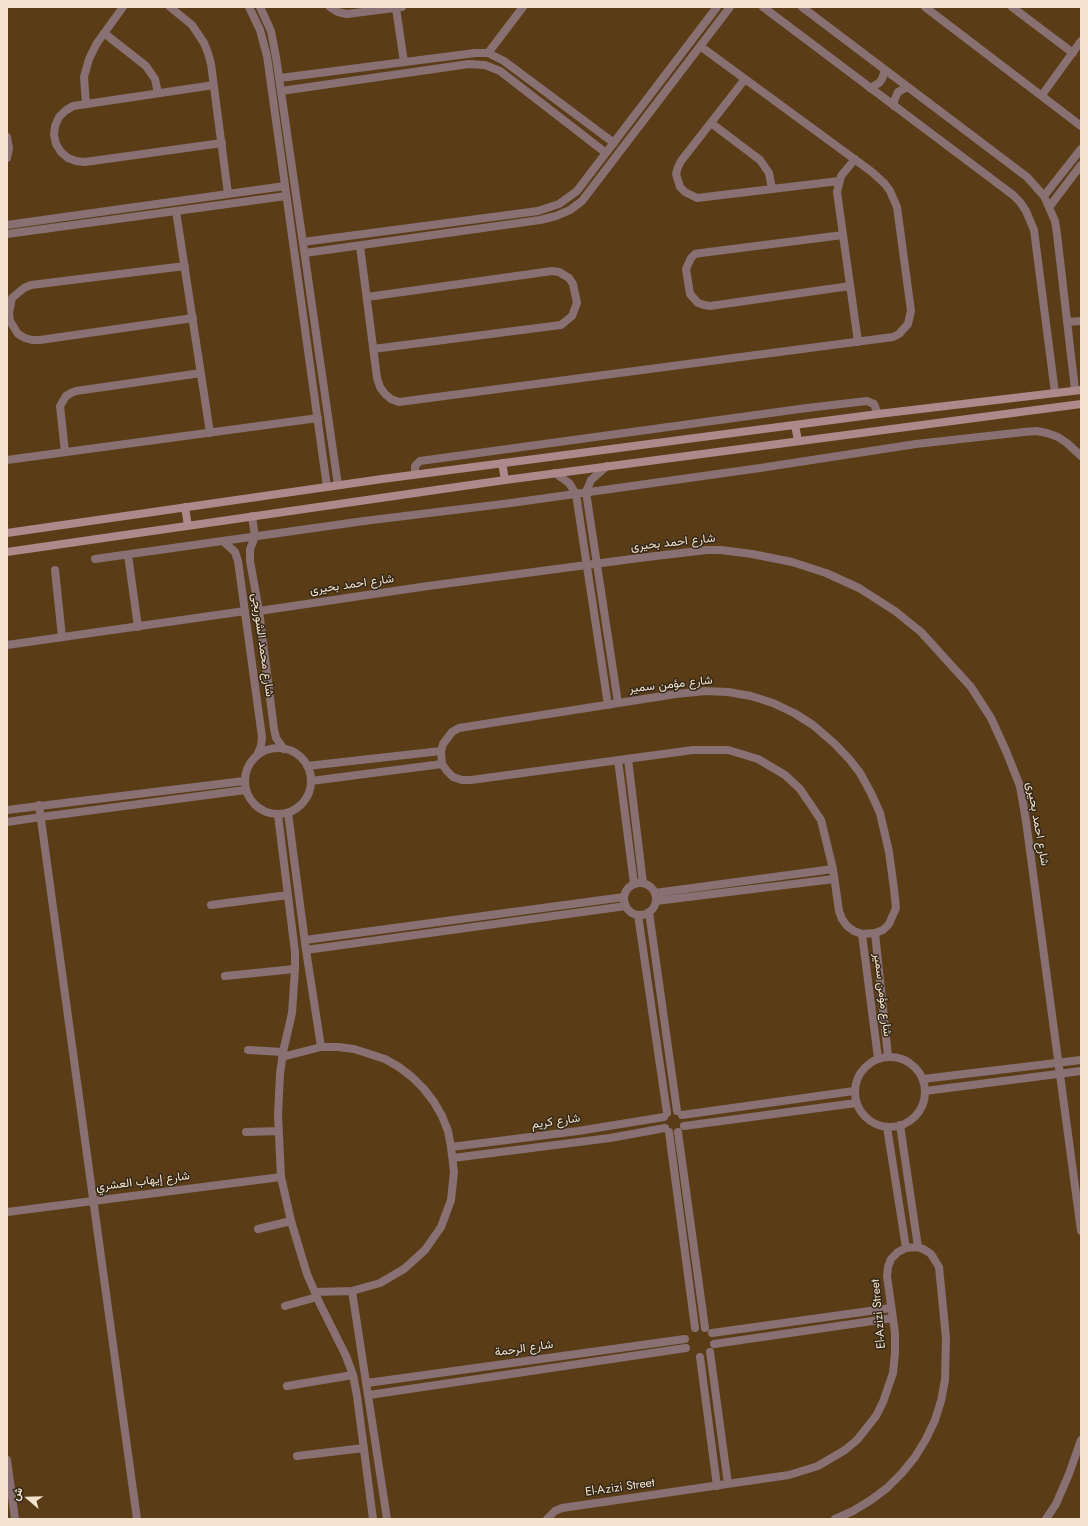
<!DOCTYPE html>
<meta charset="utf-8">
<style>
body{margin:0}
#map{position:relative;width:1088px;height:1526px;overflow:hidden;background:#5a3d17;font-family:Jost,Vazirmatn,sans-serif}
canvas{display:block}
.frame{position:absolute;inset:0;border:8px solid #f4e3ce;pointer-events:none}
.north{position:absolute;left:8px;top:1478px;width:40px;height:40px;-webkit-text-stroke:3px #342818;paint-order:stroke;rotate:290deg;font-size:11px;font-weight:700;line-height:16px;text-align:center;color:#f4e3ce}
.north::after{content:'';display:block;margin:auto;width:14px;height:18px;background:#f4e3ce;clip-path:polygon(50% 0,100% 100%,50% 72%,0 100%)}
</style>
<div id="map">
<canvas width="1088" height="1526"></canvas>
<div class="frame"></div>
<div class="north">ش</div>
</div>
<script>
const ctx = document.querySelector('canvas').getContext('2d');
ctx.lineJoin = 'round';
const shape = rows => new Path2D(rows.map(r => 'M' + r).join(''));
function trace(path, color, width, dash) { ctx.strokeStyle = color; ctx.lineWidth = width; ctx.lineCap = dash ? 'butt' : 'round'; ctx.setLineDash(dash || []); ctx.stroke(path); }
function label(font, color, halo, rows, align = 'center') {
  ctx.font = font + ' Jost,Vazirmatn,sans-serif'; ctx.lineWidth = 3; ctx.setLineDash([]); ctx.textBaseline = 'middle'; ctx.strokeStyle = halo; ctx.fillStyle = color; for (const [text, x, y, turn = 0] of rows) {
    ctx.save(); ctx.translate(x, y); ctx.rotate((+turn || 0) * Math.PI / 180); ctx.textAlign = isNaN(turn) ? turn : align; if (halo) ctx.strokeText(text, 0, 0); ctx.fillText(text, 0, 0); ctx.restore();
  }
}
trace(shape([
 [170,7,192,25,204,43,208,53,211,64,228,194],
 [249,7,260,30,267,56,327,487],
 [260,7,271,31,276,57,338,485],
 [330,7,338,12,347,14,402,7],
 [763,7,1013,195,1020,202,1026,211,1034,230,1055,393],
 [802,7,1027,177,1044,196,1055,221,1057,234,1075,390],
 [925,7,1081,126],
 [1012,7,1073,53],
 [396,8,404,62],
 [104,33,146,66,155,79,158,93],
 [488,53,523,7],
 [280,78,475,53,488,53,504,61,614,143],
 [745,79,681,161,678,167,676,174,680,187,685,192,697,198,839,181],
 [214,85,73,106,65,111,59,117,55,126,54,135,56,144,61,152,68,158,76,161,85,162,222,143],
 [870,88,879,83,882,79,885,70],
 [281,91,469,64,485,65,500,71,606,153],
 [1042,95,1081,41],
 [86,104,84,77,89,59,97,43,123,7],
 [894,106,894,101,898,92,907,87],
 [711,123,760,160,769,173,772,189],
 [7,137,9,148,7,158],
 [855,159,841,176,837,192,858,342],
 [1044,196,1081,149],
 [1050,206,1081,165],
 [176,211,210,433],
 [7,225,285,186],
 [7,234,286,196],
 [843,235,701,253,695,254,691,258,686,269,690,294,698,303,704,305,710,306,850,286],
 [303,242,538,211,559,204,577,191,717,7],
 [360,246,377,378,380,387,385,394,391,399,399,402,893,337,899,334,908,324,911,311,897,207,890,191,885,184,872,172,700,46],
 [305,253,540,220,556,216,570,210,582,201,730,7],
 [185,266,31,285,24,288,12,298,9,313,10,321,18,334,25,338,32,340,40,340,193,318],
 [367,297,552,271,559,272,569,278,573,284,577,303,572,316,561,325,373,349],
 [1067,322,1081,321],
 [65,452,60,406,66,396,71,393,76,391,201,373],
 [7,460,318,418],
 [607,466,591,480,586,492,618,703],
 [555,473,569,483,576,494,608,705],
 [415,474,415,466,420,461,807,408,867,401,874,404,878,414],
 [252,516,255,537,250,549,250,561,259,611,274,729,276,738,284,749],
 [224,542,235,552,238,561,262,737,261,746,257,755],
 [128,555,138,627],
 [95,559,364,521,511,503,760,468,916,444,1024,432,1036,431,1047,433,1058,437,1067,443,1081,456],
 [55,570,62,637],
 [259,611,428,586,647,557,707,550,721,550,752,554,792,562,826,573,859,588,895,611,921,632,971,687,991,718,1006,751,1020,786,1026,821,1081,1231],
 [7,645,245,611],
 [706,691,728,692,751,696,773,703,794,713,813,725,835,744,850,760,860,773,871,793,880,813,889,852,894,889,896,908,889,924,883,930,875,933,862,934,854,931,847,926,842,919,839,911,833,869,821,820,800,789,785,775,758,759,728,750,693,750,471,780,462,780,453,777,447,771,442,764,441,751,443,744,452,732,459,728,676,694,706,691],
 '245 781a33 33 0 1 1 66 0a33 33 0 1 1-66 0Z',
 [628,759,643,883],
 [618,760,634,884],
 [307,766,441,751],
 [311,781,442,764],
 [39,805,137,1519],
 [7,810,244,781],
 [288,813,306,950,321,1047],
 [278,815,295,952,295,969,292,1013,283,1052,280,1074,278,1115,281,1177,291,1221,307,1274,320,1304,346,1356,353,1375,357,1396,373,1519],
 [7,822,41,817,245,790],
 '624 899a16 16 0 1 1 32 0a16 16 0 1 1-32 0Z',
 [655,893,833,869],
 [656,901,834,879],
 [211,905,288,895],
 [649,912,677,1111],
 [638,915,667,1113],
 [875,933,888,1056],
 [862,934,878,1058],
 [305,940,624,897],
 [306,950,626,906],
 [225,976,295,969],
 [248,1050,283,1052],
 '855 1092a35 35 0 1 1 70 0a35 35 0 1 1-70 0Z',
 [282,1057,321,1047,338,1047,354,1049,385,1059,399,1067,412,1077,424,1089,434,1102,442,1116,448,1131,451,1147,454,1172,451,1200,441,1227,425,1250,404,1269,380,1283,352,1291,315,1292],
 [923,1079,1081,1060],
 [925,1091,1081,1071],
 [682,1115,854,1091],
 [900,1125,918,1247],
 [684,1126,856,1103],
 [887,1127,906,1248],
 [246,1132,279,1131],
 [669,1132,695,1328],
 [678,1132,705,1328],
 [451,1147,578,1131,664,1117],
 [453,1158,610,1138,665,1128],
 [7,1212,281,1177],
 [258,1229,291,1221],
 [352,1291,387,1519],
 [285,1306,317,1297],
 [712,1333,891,1308],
 [714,1344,893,1318],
 [710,1352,728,1484],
 [700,1357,717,1486],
 [367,1383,685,1339],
 [287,1386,353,1375],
 [369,1395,686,1348],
 [297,1456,364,1448],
 [7,1460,15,1519],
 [547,1519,555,1511,562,1508,789,1475,818,1466,845,1450,857,1440,876,1416,883,1402,893,1373,895,1353,895,1333,887,1276,888,1267,891,1259,898,1252,906,1248,918,1247,925,1250,931,1254,939,1267,946,1338,945,1380,941,1401,935,1420,926,1439,915,1457,902,1473,887,1488,871,1500,853,1511,835,1519],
 [1046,1519,1056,1504,1069,1474,1081,1440]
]), '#887073', 8);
trace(shape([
 [795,425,798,441],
 [502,463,505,480],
 [185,507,188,526],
 [7,533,382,479,878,414,1081,390],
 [7,552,505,480,1081,404]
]), '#ad898c', 8);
label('12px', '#f4e3ce', '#342818', [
 ["شارع احمد بحيرى",673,543,-6],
 ["شارع احمد بحيرى",352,585,-8],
 ["شارع محمد الشوربجى",262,645,82],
 ["شارع مؤمن سمير",671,685,-6],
 ["شارع احمد بحيرى",1037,824,80],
 ["شارع مؤمن سمير",882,995,83],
 ["شارع كريم",556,1122,-8],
 ["شارع إيهاب العشري",143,1182,-7],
 ["El-Azizi Street",879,1314,-95],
 ["شارع الرحمة",524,1349,-8],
 ["El-Azizi Street",620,1488,-8]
]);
</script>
